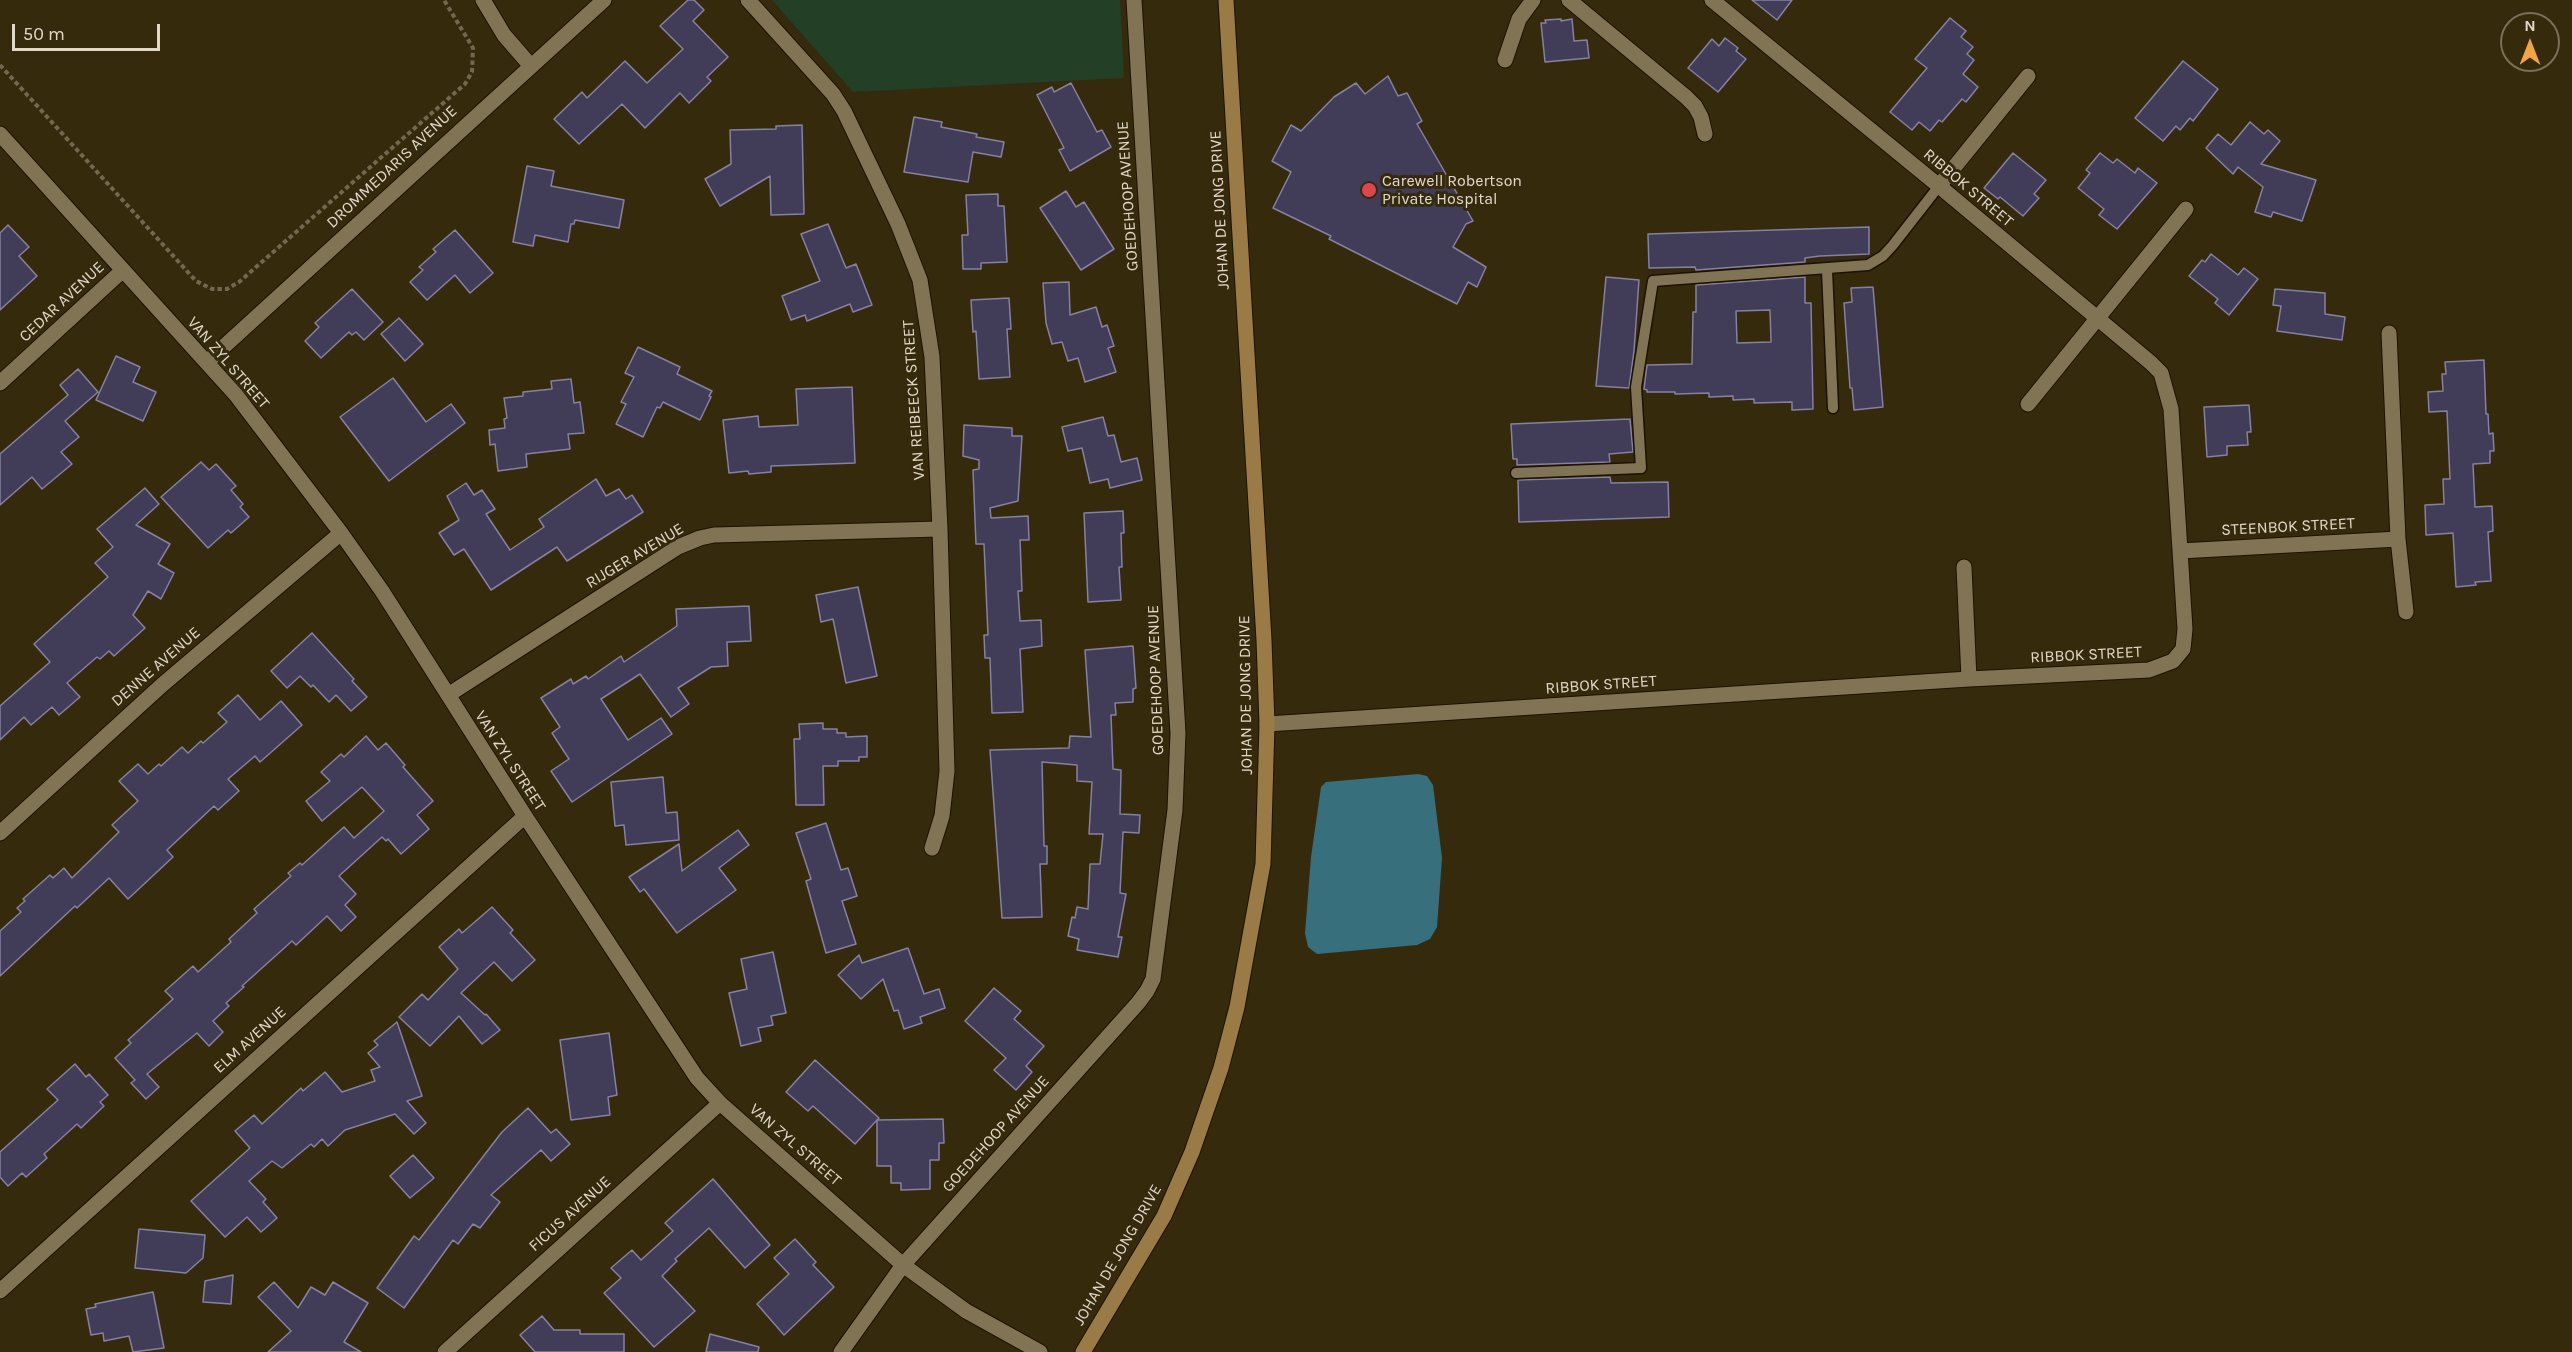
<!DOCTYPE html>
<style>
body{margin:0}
#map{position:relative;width:2572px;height:1352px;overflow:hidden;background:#362a0d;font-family:Karla,sans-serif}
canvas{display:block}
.north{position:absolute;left:2500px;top:12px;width:60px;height:60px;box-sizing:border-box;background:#362a0d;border:2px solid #7a7058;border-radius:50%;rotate:0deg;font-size:16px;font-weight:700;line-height:24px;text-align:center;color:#e0d9c9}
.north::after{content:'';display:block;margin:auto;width:21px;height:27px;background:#f1a540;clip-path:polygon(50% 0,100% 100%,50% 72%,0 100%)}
.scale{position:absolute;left:12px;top:24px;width:148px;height:27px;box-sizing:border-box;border:3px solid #e0d9c9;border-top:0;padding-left:8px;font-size:18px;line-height:21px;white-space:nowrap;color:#e0d9c9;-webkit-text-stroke:4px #362a0d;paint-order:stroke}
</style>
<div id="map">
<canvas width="2572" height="1352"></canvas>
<div class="north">N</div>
<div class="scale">50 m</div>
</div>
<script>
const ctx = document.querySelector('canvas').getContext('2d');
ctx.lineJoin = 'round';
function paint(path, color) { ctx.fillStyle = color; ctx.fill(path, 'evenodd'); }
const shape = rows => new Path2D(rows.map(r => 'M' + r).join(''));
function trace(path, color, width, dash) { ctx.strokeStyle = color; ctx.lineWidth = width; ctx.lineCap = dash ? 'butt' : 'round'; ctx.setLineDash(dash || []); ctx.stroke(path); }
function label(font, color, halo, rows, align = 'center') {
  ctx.font = font + ' Karla,sans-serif'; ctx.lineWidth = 6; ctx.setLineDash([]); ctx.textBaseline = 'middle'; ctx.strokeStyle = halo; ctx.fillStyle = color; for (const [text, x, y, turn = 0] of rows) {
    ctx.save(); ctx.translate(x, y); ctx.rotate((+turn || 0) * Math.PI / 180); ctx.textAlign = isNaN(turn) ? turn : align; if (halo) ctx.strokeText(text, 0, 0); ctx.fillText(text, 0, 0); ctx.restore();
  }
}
paint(shape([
 [772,0,1120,0,1124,78,853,92]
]), '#233f25');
paint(shape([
 [1418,774,1427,776,1433,785,1442,858,1437,927,1430,939,1417,945,1317,954,1308,947,1305,933,1311,857,1321,787,1326,782]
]), '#376f7d');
const building = shape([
 [688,0,694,0,704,10,693,21,728,57,707,77,711,81,689,103,680,93,645,128,622,104,579,144,554,119,582,92,587,98,625,61,647,83,683,49,660,26,688,0],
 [1752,0,1792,0,1777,20,1752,0],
 [1950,18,1966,31,1961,37,1973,47,1967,54,1974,60,1963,74,1978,87,1966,102,1962,99,1942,122,1939,120,1930,131,1919,122,1912,130,1890,112,1927,68,1915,59,1950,18],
 [1561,19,1561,21,1572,19,1574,41,1587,40,1589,58,1545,62,1541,23,1546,23,1545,20,1561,19],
 [1725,38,1738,48,1736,51,1746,59,1718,92,1688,68,1712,39,1719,46,1725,38],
 [2183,61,2218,89,2193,121,2190,118,2180,130,2176,126,2163,141,2135,118,2183,61],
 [1388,76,1398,96,1407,93,1422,121,1417,124,1473,221,1466,224,1453,247,1486,267,1477,287,1468,282,1457,304,1329,239,1331,236,1273,208,1291,172,1272,161,1291,125,1301,131,1334,97,1356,83,1365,94,1388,76],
 [1071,83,1097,132,1102,130,1111,147,1070,171,1059,150,1064,148,1037,95,1052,87,1054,92,1071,83],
 [914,117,942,122,941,127,977,134,976,137,1004,142,1001,157,973,152,968,182,904,172,914,117],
 [2250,122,2264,134,2268,130,2280,141,2261,164,2316,180,2302,221,2273,212,2271,217,2255,212,2263,187,2238,167,2233,174,2206,148,2218,134,2231,145,2250,122],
 [802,125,804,214,771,215,770,176,720,206,705,179,731,164,730,130,776,129,776,126,802,125],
 [2013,153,2046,180,2034,194,2039,198,2023,216,2000,197,1998,199,1984,188,2013,153],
 [2100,153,2113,163,2117,159,2135,173,2138,168,2157,183,2117,229,2099,215,2104,209,2078,188,2090,173,2086,170,2100,153],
 [527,166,554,171,551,186,624,200,619,228,575,220,574,224,571,224,568,242,535,235,533,246,513,242,527,166],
 [1066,191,1076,207,1084,202,1114,249,1081,270,1040,208,1066,191],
 [998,194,998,206,1004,206,1007,262,981,263,981,269,963,269,962,235,968,235,966,195,998,194],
 [828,224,846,268,856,264,872,305,853,312,850,304,807,321,805,315,791,320,782,296,820,281,801,234,828,224],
 [8,225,29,247,19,256,37,276,0,310,0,233,8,225],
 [1869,227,1869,254,1820,256,1805,258,1805,262,1696,270,1695,267,1649,268,1648,234,1869,227],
 [455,230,493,273,470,293,455,275,427,300,410,282,423,270,419,267,436,252,433,249,455,230],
 [2211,254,2238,275,2244,268,2258,279,2229,315,2215,303,2218,299,2189,276,2202,260,2205,262,2211,254],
 [1606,277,1639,280,1634,351,1629,388,1596,386,1606,277],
 [1805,277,1805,303,1811,303,1813,409,1792,410,1792,402,1754,403,1754,399,1733,400,1733,396,1709,397,1709,393,1675,394,1675,392,1647,392,1647,390,1644,389,1647,365,1692,364,1693,312,1696,312,1696,285,1805,277],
 [1770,310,1771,342,1737,343,1736,311,1770,310],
 [1069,282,1070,315,1096,307,1102,327,1107,325,1114,346,1108,348,1116,372,1085,382,1078,358,1068,361,1062,342,1052,344,1046,323,1043,283,1069,282],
 [1873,287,1883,407,1854,410,1852,388,1850,388,1844,303,1852,302,1851,288,1873,287],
 [352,289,383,322,364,340,356,332,352,335,349,332,321,358,305,341,319,327,315,323,352,289],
 [2275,289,2325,293,2325,314,2345,317,2342,340,2277,331,2281,306,2273,305,2275,289],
 [1009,298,1011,329,1007,329,1010,377,979,379,976,331,973,332,971,300,1009,298],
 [399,318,423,344,405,361,381,334,399,318],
 [638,347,680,367,677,374,712,391,709,396,711,397,700,420,663,402,660,408,657,407,643,437,616,424,626,404,621,402,634,377,625,373,638,347],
 [116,356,140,367,133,382,156,392,143,421,96,400,116,356],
 [2484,360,2486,414,2488,414,2489,434,2493,433,2494,451,2490,451,2490,463,2473,464,2475,507,2492,506,2493,531,2488,532,2491,581,2475,582,2476,585,2456,587,2453,533,2426,535,2425,505,2444,504,2443,479,2450,479,2447,411,2429,412,2428,392,2443,391,2442,374,2446,374,2445,362,2484,360],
 [78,369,98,392,65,421,79,437,61,452,72,464,42,489,32,477,0,505,0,454,68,395,60,385,78,369],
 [393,378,426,422,451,404,465,423,389,481,340,417,393,378],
 [571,379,574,403,580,402,584,433,568,434,570,449,526,454,527,467,498,471,495,444,490,445,489,430,505,428,504,419,507,418,504,398,523,396,523,392,552,389,551,381,571,379],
 [852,387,855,463,771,466,771,472,749,474,748,471,729,473,723,420,758,416,759,427,798,425,796,389,852,387],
 [2249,405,2251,432,2247,432,2248,445,2227,446,2227,455,2207,457,2204,407,2249,405],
 [1103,417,1108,436,1114,435,1121,462,1137,458,1142,480,1110,488,1108,479,1090,483,1082,448,1068,451,1062,427,1103,417],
 [1630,419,1633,452,1609,454,1610,462,1517,465,1517,459,1513,459,1511,424,1630,419],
 [964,425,1012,428,1012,436,1022,436,1018,501,990,508,991,518,1028,516,1029,540,1020,540,1022,591,1018,591,1020,621,1041,620,1042,646,1020,649,1023,712,992,713,990,658,985,658,984,635,988,635,984,544,976,544,973,470,979,469,979,460,963,456,964,425],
 [201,462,209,470,216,464,236,486,231,490,243,504,240,507,249,517,231,533,228,530,208,548,161,497,201,462],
 [1610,477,1611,483,1668,482,1669,517,1519,522,1518,480,1610,477],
 [596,479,606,496,619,489,626,499,632,495,643,512,567,561,557,547,491,590,464,549,454,555,439,533,459,520,447,496,466,483,474,495,482,490,495,509,486,514,510,550,544,527,539,519,596,479],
 [145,488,159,504,136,525,170,544,158,564,174,573,161,599,148,591,133,615,145,628,114,656,109,651,100,659,97,657,67,683,80,697,59,715,52,707,31,725,24,717,0,740,0,706,50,662,34,644,108,577,95,563,113,547,97,529,145,488],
 [1123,511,1124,533,1121,533,1122,567,1119,567,1121,600,1088,602,1084,513,1123,511],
 [858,587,877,676,846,683,833,619,821,622,816,595,858,587],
 [749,606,751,641,727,642,728,666,711,667,678,688,689,704,671,717,640,674,601,699,628,740,661,718,672,734,572,802,551,771,569,759,552,733,560,727,541,698,571,679,573,684,586,676,588,679,621,656,624,662,677,626,676,609,749,606],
 [312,633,354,679,352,681,367,697,351,711,336,695,329,702,313,685,311,687,300,676,287,688,271,671,312,633],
 [1133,646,1136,688,1133,689,1133,702,1115,703,1116,715,1111,715,1113,769,1121,770,1120,814,1140,815,1139,833,1123,832,1120,893,1126,894,1118,937,1122,937,1118,957,1077,950,1079,939,1068,936,1072,917,1075,918,1077,907,1088,909,1090,864,1100,864,1103,834,1089,834,1092,782,1077,781,1077,765,1042,762,1044,846,1047,846,1047,864,1040,864,1042,917,1002,918,990,750,1069,748,1070,736,1091,737,1085,650,1133,646],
 [238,695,260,720,281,701,302,725,260,762,255,756,228,779,239,791,218,810,214,806,167,850,173,857,128,899,109,878,77,908,75,906,0,976,0,931,21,912,17,908,25,901,23,899,50,875,53,878,64,868,72,878,119,832,112,825,138,801,119,781,138,764,148,774,159,764,161,766,182,747,188,753,201,741,203,743,227,722,218,713,238,695],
 [823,723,823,729,837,729,837,733,846,733,846,737,867,736,867,757,859,757,859,761,838,761,838,766,823,766,824,805,796,805,794,739,800,739,799,724,823,723],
 [366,736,378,750,386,743,405,765,403,767,433,801,417,815,429,829,401,854,388,839,386,841,382,837,339,876,356,894,345,905,356,917,341,931,327,916,296,945,292,941,242,986,244,987,226,1003,229,1006,213,1021,223,1032,209,1046,197,1033,147,1074,159,1087,146,1099,131,1083,135,1080,115,1058,131,1043,128,1040,173,999,165,991,193,966,198,972,231,942,229,939,257,913,254,909,291,876,288,873,300,863,302,865,344,827,354,838,384,811,362,787,322,821,306,801,330,781,321,772,341,754,344,757,366,736],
 [663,777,666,813,677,812,679,840,626,845,624,825,615,826,611,782,663,777],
 [826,823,841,870,848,868,857,896,842,901,856,944,826,953,806,881,811,879,796,833,826,823],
 [738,830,749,845,719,868,736,890,677,933,644,889,640,892,629,877,679,844,682,871,738,830],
 [492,907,513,930,510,933,535,960,512,981,494,962,461,993,485,1015,486,1014,500,1030,482,1044,459,1016,430,1046,399,1017,422,994,428,1000,458,969,439,947,459,929,462,933,492,907],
 [908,948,924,994,939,989,945,1008,920,1017,922,1023,904,1029,898,1010,894,1011,883,979,861,999,838,975,859,955,862,963,908,948],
 [773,952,786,1013,771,1016,773,1025,758,1028,761,1041,741,1046,729,993,747,989,741,959,773,952],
 [994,988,1021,1011,1014,1019,1044,1046,1026,1066,1032,1072,1016,1090,994,1070,1006,1058,965,1021,994,988],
 [397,1022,422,1096,407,1101,426,1123,414,1134,395,1114,345,1130,328,1146,322,1139,314,1147,311,1144,282,1168,272,1161,249,1181,266,1199,263,1202,277,1218,261,1232,247,1217,225,1237,191,1201,250,1148,235,1131,254,1115,262,1124,301,1088,303,1091,325,1072,342,1092,375,1081,371,1070,380,1067,368,1053,378,1045,374,1041,397,1022],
 [609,1033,617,1095,608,1097,610,1115,571,1120,560,1040,609,1033],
 [815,1060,879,1118,877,1120,943,1119,944,1143,939,1143,939,1160,930,1160,930,1189,901,1190,901,1183,891,1183,891,1166,877,1166,877,1120,855,1144,813,1106,808,1111,786,1092,815,1060],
 [75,1064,86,1077,89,1074,108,1095,100,1102,104,1106,81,1128,77,1124,44,1154,47,1158,26,1177,22,1173,8,1186,0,1177,0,1152,58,1100,47,1089,75,1064],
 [528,1108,551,1133,556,1129,570,1144,551,1161,541,1150,491,1195,500,1202,480,1228,473,1224,458,1244,453,1240,404,1308,377,1288,414,1236,419,1240,502,1132,528,1108],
 [413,1155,434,1178,410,1198,390,1176,413,1155],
 [713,1179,770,1245,745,1268,709,1228,675,1259,677,1261,662,1276,695,1311,654,1347,604,1293,621,1278,611,1268,632,1250,641,1260,673,1231,665,1223,713,1179],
 [139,1229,205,1235,203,1258,186,1273,135,1268,139,1229],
 [795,1239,816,1262,813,1265,834,1287,784,1335,757,1304,789,1274,774,1258,795,1239],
 [233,1275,231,1304,203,1302,205,1281,233,1275],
 [274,1282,298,1308,311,1287,325,1295,333,1282,368,1303,344,1342,361,1352,268,1352,291,1331,258,1297,274,1282],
 [153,1292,164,1348,133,1352,129,1336,104,1341,103,1333,91,1335,86,1309,96,1307,95,1304,153,1292],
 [542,1316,554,1330,580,1330,580,1334,624,1334,624,1352,535,1352,520,1335,542,1316],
 [710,1334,759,1347,758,1352,706,1352,710,1334]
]);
paint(building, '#413c58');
trace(building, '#8581a0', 1.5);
const lane = shape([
 [1827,270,1833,408],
 [1516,473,1641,468,1636,387,1653,281,1868,265,1883,256,1893,245,1939,186]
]);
const street = shape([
 [483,0,504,35,530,65],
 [748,0,833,94,844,111,898,224,920,280,932,357,940,529,947,771,942,816,932,848],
 [1569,0,1686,97,1695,106,1701,117,1705,134],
 [1505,60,1519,19,1533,0],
 [0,134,236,395,341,533,382,591,525,816,697,1078,720,1103,903,1265,966,1311,1040,1352],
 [1939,186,2028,76],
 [2389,333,2398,539,2406,612],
 [207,362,604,0],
 [0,383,122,271],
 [2028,404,2186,209],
 [2180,551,2398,539],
 [1964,567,1969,679],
 [448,695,678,547,700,538,714,535,940,529],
 [1267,724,1969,679,2149,670,2173,661,2183,649,2185,629,2171,409,2161,373,2151,363,1939,186,1712,0],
 [0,833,162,685,341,533],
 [0,1291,525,816],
 [445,1352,720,1103],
 [841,1352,903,1265,1138,1003,1147,991,1153,979,1175,810,1178,733,1134,0]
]);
const secondary = shape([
 [1083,1352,1164,1216,1192,1152,1221,1068,1237,1007,1263,864,1267,724,1264,640,1226,0]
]);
trace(lane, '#1d1200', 13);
trace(street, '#1d1200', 17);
trace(secondary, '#1d1200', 17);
trace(shape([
 [0,65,196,281,212,289,227,289,239,282,465,84,472,72,473,48,444,0]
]), '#72674f', 4, [4.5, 3]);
trace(lane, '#817455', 10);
trace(street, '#817455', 15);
trace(secondary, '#9a7b45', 15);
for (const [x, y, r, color] of [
 [1369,190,8,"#e0444e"]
]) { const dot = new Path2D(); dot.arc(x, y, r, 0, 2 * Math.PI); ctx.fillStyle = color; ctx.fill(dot); trace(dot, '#362a0d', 2); }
label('16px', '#e0d9c9', '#362a0d', [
 ["DROMMEDARIS AVENUE",392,167,-43],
 ["RIBBOK STREET",1968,188,40],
 ["GOEDEHOOP AVENUE",1128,196,-94],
 ["JOHAN DE JONG DRIVE",1220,210,-93],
 ["CEDAR AVENUE",62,302,-43],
 ["VAN ZYL STREET",228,363,49],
 ["VAN REIBEECK STREET",914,400,-94],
 ["STEENBOK STREET",2288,527,-3],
 ["RIJGER AVENUE",635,556,-31],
 ["RIBBOK STREET",2086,655,-3],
 ["DENNE AVENUE",156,667,-41],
 ["GOEDEHOOP AVENUE",1156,680,-92],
 ["RIBBOK STREET",1601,685,-4],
 ["JOHAN DE JONG DRIVE",1246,695,-91],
 ["VAN ZYL STREET",510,761,57],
 ["ELM AVENUE",250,1040,-42],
 ["GOEDEHOOP AVENUE",996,1134,-48],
 ["VAN ZYL STREET",795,1145,41],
 ["FICUS AVENUE",570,1214,-42],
 ["JOHAN DE JONG DRIVE",1118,1255,-60]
]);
label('16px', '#e0d9c9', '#362a0d', [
 ["Carewell Robertson",1382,181],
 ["Private Hospital",1382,199]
], 'left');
</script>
